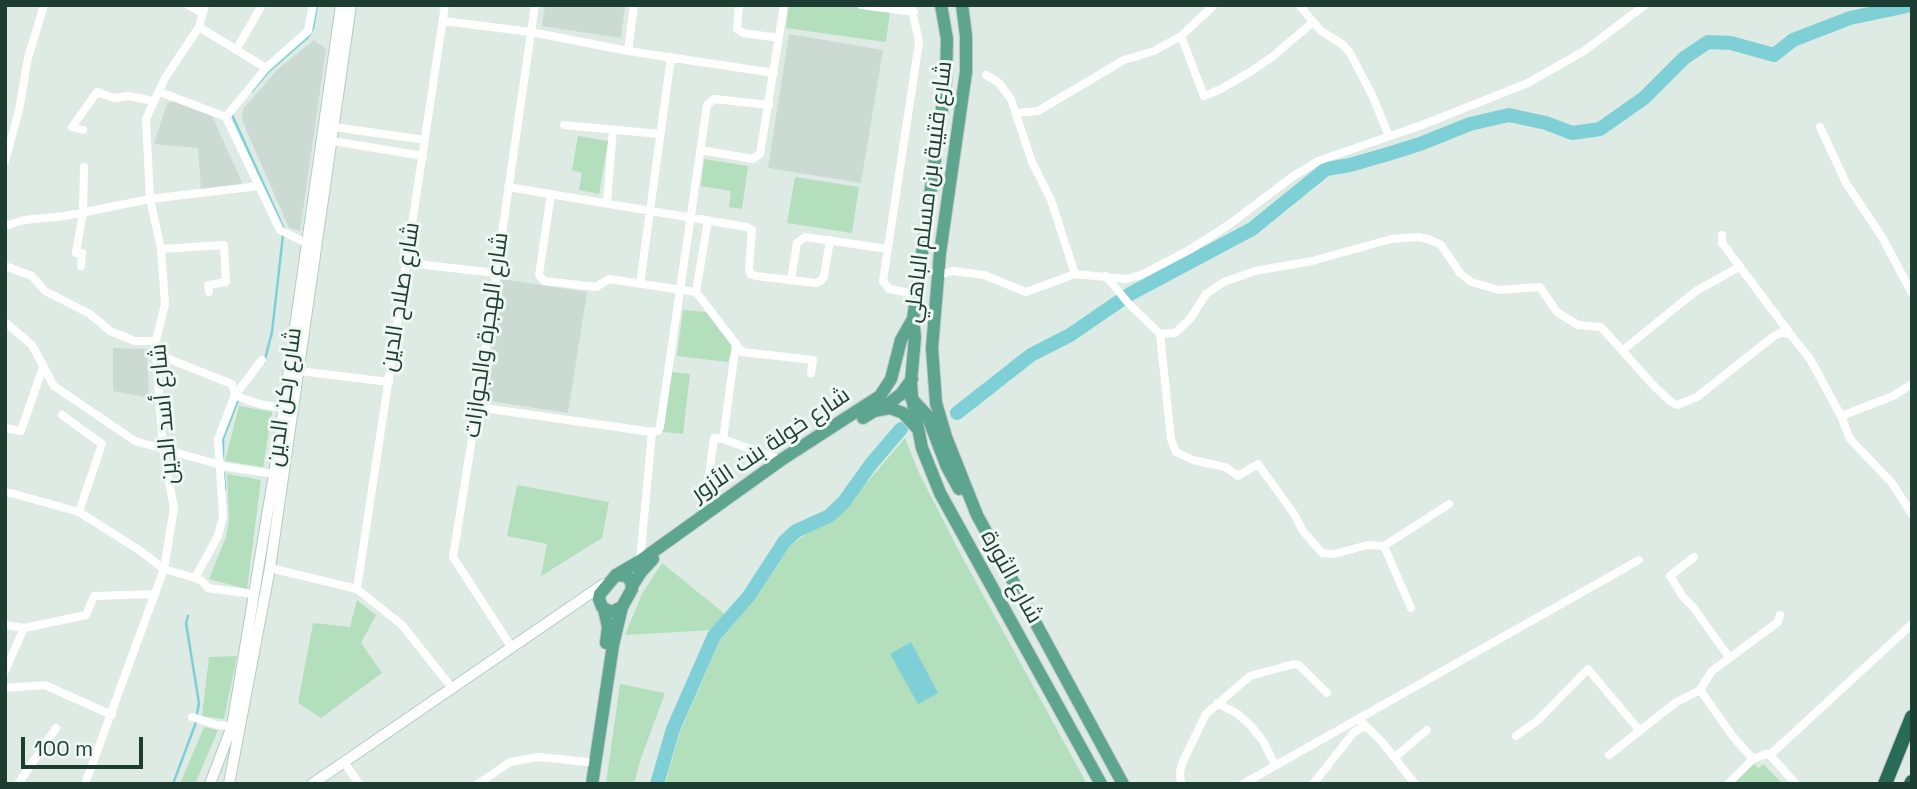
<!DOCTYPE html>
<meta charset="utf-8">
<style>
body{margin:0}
#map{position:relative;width:1917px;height:789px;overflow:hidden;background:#ddebe4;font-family:"Space Grotesk",sans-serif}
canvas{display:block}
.frame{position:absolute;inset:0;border:7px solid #1d3c32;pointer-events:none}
.scale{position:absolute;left:21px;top:737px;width:122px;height:32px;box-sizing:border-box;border:4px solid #1d3c32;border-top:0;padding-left:9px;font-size:21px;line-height:24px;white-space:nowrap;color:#1d3c32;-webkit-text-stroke:5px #eef7f2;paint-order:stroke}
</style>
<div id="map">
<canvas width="1917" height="789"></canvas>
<div class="frame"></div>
<div class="scale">100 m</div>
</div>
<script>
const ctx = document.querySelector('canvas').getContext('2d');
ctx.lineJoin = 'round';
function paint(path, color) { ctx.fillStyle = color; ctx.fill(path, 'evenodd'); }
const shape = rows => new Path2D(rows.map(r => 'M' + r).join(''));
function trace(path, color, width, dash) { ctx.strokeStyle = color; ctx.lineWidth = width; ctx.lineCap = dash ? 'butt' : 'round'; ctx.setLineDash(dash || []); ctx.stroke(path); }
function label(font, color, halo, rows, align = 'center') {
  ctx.font = font + ' "Space Grotesk",Cairo,sans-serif'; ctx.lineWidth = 6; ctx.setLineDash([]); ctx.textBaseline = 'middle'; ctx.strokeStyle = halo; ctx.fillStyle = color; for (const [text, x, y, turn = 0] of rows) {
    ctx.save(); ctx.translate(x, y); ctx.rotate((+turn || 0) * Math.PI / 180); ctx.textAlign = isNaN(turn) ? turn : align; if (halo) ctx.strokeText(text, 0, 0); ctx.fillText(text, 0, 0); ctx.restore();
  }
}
paint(shape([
 [545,5,625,5,621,38,542,26],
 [789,34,883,50,861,183,768,168],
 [314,40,326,49,300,231,289,228,242,120,243,109,278,69],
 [174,101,212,116,241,180,241,187,201,189,198,148,154,144,167,103],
 [502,279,587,292,568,413,483,400],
 [113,348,147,349,149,398,113,391]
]), '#cbdbd3');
paint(shape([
 [789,5,842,5,890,11,886,42,786,28],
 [578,136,608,141,599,194,579,190,582,173,572,170],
 [704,159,748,166,742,209,729,207,731,191,701,186],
 [795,177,859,187,852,233,787,223],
 [683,310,706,312,733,348,728,362,677,356],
 [671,372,690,374,683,434,663,432],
 [239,406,272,412,263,467,225,461],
 [905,438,919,473,960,553,1087,784,665,784,680,732,720,640,755,600,789,547,818,525,833,522],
 [227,474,261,480,247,589,209,579,226,537,229,520],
 [517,485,609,502,602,538,541,576,547,544,507,536],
 [662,563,725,614,714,630,625,635,642,594],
 [357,600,376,615,361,643,382,673,321,718,298,703,313,623,350,627],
 [237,656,224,719,202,716,209,657],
 [620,684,665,693,640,761,634,784,606,784],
 [204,727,218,730,195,784,180,784],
 [1753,764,1759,768,1763,764,1783,784,1730,784]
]), '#b3dfbc');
paint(shape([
 [911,642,938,693,918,704,890,654]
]), '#7fcfd7');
trace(shape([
 [252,91,270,70,309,36,313,28,317,5],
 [232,115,284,229],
 [264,363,272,332,283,235],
 [223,457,223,439,238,400],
 [224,473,225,489],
 [173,784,195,725,199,703,186,623,188,616]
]), '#7fcfd7', 2.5);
trace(shape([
 [957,413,1031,355,1070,335,1130,294,1252,229,1326,169,1350,165,1388,154,1420,144,1470,124,1509,115,1546,123,1572,133,1600,129,1644,98,1684,58,1708,42,1731,43,1774,55,1793,40,1850,18,1912,5],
 [657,784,673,729,714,636,749,596,784,542,796,531,829,516,843,503,871,464,901,429]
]), '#7fcfd7', 14);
const secondary = shape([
 [210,784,232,726,274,474,341,5],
 [229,784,270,568,351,5],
 [312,784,604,584]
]);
const primary = shape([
 [941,5,947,39,946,79,913,319,915,337,911,382,912,398,922,448,940,493,1101,784],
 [962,5,966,36,966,72,940,253,932,348,936,403,946,437,977,515,1123,784],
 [911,398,927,415,947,467,959,489],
 [883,408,901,394,912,379],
 [863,418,874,411,890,408,903,413,916,427],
 [616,575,640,561,781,460,880,396,891,379,901,340,913,319],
 [616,575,627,576,631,582,632,589,622,607,611,612,602,607,599,599,600,594,616,575],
 [632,586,641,572,653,559],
 [604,609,608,627,606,643],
 [592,784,613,645,622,607]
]);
const highway = shape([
 [1885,784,1912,717],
 [1911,784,1912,782]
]);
trace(secondary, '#afccbf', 12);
trace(primary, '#c0c8c6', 14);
trace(highway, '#c0c8c6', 16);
trace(shape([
 [188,5,202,13],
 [739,5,737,29,743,33,779,38],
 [861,5,914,12],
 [911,5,919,42,883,281,889,289,916,294],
 [1299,5,1321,31,1342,44,1350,53,1372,95,1389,136],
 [443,21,531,32,628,51,774,73],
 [199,27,266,68],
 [1181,36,1204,96,1221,89,1250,72,1272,57,1313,22],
 [236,50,262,5],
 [628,51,634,5],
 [986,75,999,83,1011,99,1032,162,1051,200,1075,274],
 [160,92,226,117,280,230,306,243],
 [1017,113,1038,111,1124,60,1154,51,1181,36,1214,5],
 [226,117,266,68,308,31,313,5],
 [564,125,660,134],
 [334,127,425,140],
 [1820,127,1846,183,1882,237,1912,293],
 [83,130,72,127,97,92,114,98,129,96,153,101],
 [332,141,423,156],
 [700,150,753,159,760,154,784,5],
 [5,162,19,110,28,58,44,5],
 [508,187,747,227,752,230,749,268,750,274,756,276,816,283,821,281,824,276,830,240],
 [551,194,539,275,544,281,596,287,609,279,696,292,708,220],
 [607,202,613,130],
 [5,226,24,220,65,216,150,199,259,186],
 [1722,235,1722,243,1791,335],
 [161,249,224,245,226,282,208,285,209,292],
 [407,263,496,273],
 [5,266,32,276,45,291,90,314,110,331,135,341,156,341],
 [81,266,82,253,76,253,83,212,84,167],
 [938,275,953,271,984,275,1026,292,1075,274,1126,279,1141,275,1189,250,1230,224,1292,177,1318,161,1422,125,1528,83,1584,51,1645,5],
 [1106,276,1129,304,1160,334,1171,439,1176,452,1193,460,1225,467,1238,476,1258,464,1294,514,1303,531,1322,553,1334,554,1368,545,1384,546,1449,504],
 [791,280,797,243,805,237,888,249],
 [640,284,671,57],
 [696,292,736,344],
 [5,322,32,345,54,386,135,441,228,467,274,474],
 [1160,334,1175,333,1190,319,1206,294,1224,282,1255,271,1312,261,1391,239,1418,237,1428,239,1441,245,1460,273,1471,282,1499,290,1540,287,1557,312,1578,325,1601,327,1654,386,1671,402,1677,405,1697,397,1774,336,1782,332,1791,335,1810,359,1841,416,1850,439,1892,483,1912,514],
 [1623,350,1696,291,1739,267],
 [156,354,232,384,235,395,242,398,259,404,283,408],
 [299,371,389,382],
 [477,407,652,432,658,431,660,427,707,105,714,99,769,105],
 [62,415,102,444,79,512],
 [1841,416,1893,396,1912,384],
 [5,428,21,431,43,367],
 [723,439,781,460],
 [708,482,714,438,723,439,736,344,742,352,813,360,811,373],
 [5,493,11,493,79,512,139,550,164,569,195,578,202,581,208,588,253,594],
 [1384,546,1411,608],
 [1694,557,1670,576,1683,597,1693,607,1729,657],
 [640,561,652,432],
 [270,568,357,589,402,625,452,688],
 [195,578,218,536,223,516,218,439,235,395,262,360],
 [357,589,445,5],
 [5,625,24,628],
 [512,648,453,557,477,407,535,5],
 [5,671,24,628,86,615,94,596,155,594],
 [5,688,45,685,112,715],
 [1700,690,1734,738,1753,759],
 [1217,703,1238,714,1251,726,1263,741,1275,765],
 [192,717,217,725,232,726],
 [1359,719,1382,742,1415,784],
 [1516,736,1538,720,1588,669,1639,730],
 [1609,755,1675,703,1700,690,1712,671,1778,622,1780,615],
 [1770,755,1796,784],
 [1395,757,1427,730],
 [344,762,359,784],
 [18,784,56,728],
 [85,784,164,569,174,508,163,449,156,354,156,341,165,304,161,249,150,199,146,119,165,78,199,27,205,5],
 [478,784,510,762,539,757,587,762],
 [1181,784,1180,772,1183,761,1206,714,1250,676,1294,664,1299,665,1327,693],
 [1243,784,1639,560],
 [1313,784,1354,732,1365,726],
 [1728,784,1753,759,1766,754,1770,755,1912,624]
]), '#fff', 8);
trace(secondary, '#fff', 10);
trace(primary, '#5da58e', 12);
trace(highway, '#276b58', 14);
label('23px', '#1d3c32', '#eef7f2', [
 ["شارع قتيبة بن مسلم الباهلي",929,192,-83],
 ["شارع صلاح الدين",401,297,-81],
 ["شارع الهجرة والجوازات",487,335,-82],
 ["شارع ركن الدين",285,397,-82],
 ["شارع أسد الدين",165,414,-95],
 ["شارع خولة بنت الأزور",771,445,-34],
 ["شارع الثورة",1011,577,61]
]);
</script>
